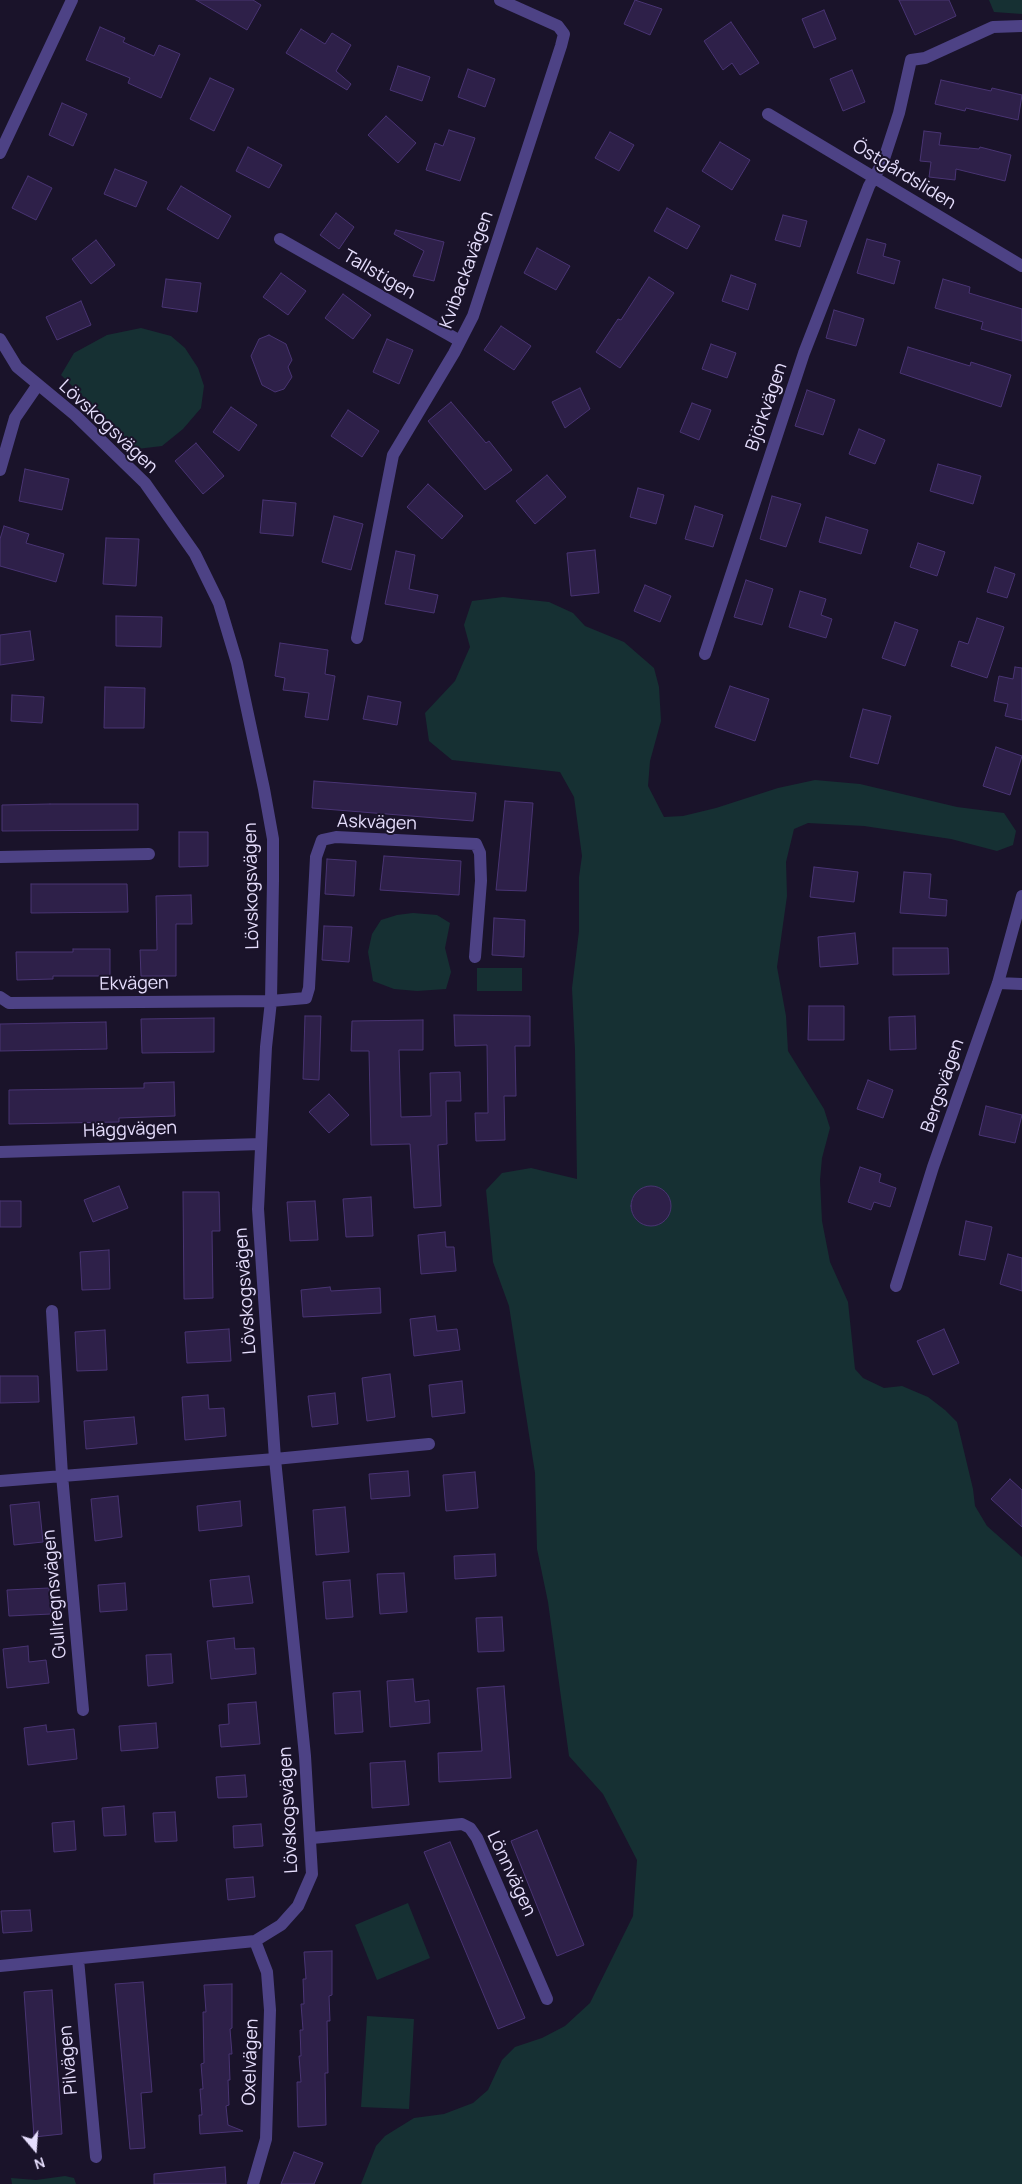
<!DOCTYPE html>
<meta charset="utf-8">
<style>
body{margin:0}
#map{position:relative;width:1022px;height:2184px;overflow:hidden;background:#1a132a;font-family:Manrope,sans-serif}
canvas{display:block}
.north{position:absolute;left:10px;top:2124px;width:50px;height:50px;-webkit-text-stroke:4px #1a132a;paint-order:stroke;rotate:162deg;font-size:14px;font-weight:700;line-height:20px;text-align:center;color:#e6defd}
.north::after{content:'';display:block;margin:auto;width:18px;height:22px;background:#e6defd;clip-path:polygon(50% 0,100% 100%,50% 72%,0 100%)}
</style>
<div id="map">
<canvas width="1022" height="2184"></canvas>
<div class="north">N</div>
</div>
<script>
const ctx = document.querySelector('canvas').getContext('2d');
ctx.lineJoin = 'round';
function paint(path, color) { ctx.fillStyle = color; ctx.fill(path, 'evenodd'); }
const shape = rows => new Path2D(rows.map(r => 'M' + r).join(''));
function trace(path, color, width, dash) { ctx.strokeStyle = color; ctx.lineWidth = width; ctx.lineCap = dash ? 'butt' : 'round'; ctx.setLineDash(dash || []); ctx.stroke(path); }
function label(font, color, halo, rows, align = 'center') {
  ctx.font = font + ' Manrope,sans-serif'; ctx.lineWidth = 4; ctx.setLineDash([]); ctx.textBaseline = 'middle'; ctx.strokeStyle = halo; ctx.fillStyle = color; for (const [text, x, y, turn = 0] of rows) {
    ctx.save(); ctx.translate(x, y); ctx.rotate((+turn || 0) * Math.PI / 180); ctx.textAlign = isNaN(turn) ? turn : align; if (halo) ctx.strokeText(text, 0, 0); ctx.fillText(text, 0, 0); ctx.restore();
  }
}
paint(shape([
 [989,0,1022,0,1022,14,994,12],
 [141,328,171,336,185,348,198,368,204,386,201,408,183,429,162,446,137,449,61,375,74,353,107,335],
 [503,597,549,602,573,613,585,626,624,642,654,668,659,687,661,721,650,761,648,786,664,817,683,816,716,808,778,788,815,780,860,784,957,807,1004,813,1016,831,1013,845,997,851,951,839,864,826,808,823,794,829,786,862,787,896,777,967,786,1016,788,1051,824,1109,830,1128,822,1158,820,1180,822,1221,830,1262,848,1302,855,1369,863,1378,884,1388,902,1386,928,1397,945,1410,957,1422,973,1489,975,1506,987,1526,1022,1557,1022,2184,361,2184,376,2146,385,2136,414,2118,444,2114,473,2103,488,2090,502,2060,515,2047,542,2038,565,2026,590,2003,633,1916,637,1860,603,1794,569,1756,548,1602,537,1549,535,1473,509,1306,493,1262,486,1190,502,1173,531,1168,577,1179,575,1050,572,988,579,931,579,877,582,856,574,797,560,772,452,760,429,741,425,713,455,681,470,647,464,625,472,601],
 [413,913,437,915,450,923,445,948,451,972,446,989,417,991,394,989,373,981,368,952,372,934,381,920,397,915],
 [477,968,522,968,522,991,477,991],
 [408,1903,430,1958,377,1980,355,1925],
 [367,2016,414,2019,409,2109,361,2107],
 [65,2176,74,2178,76,2184,12,2184,11,2178,36,2180]
]), '#163033');
const building = shape([
 [196,0,253,0,261,5,247,30,196,0],
 [635,0,662,9,650,35,624,24,635,0],
 [899,0,949,0,956,16,915,35,899,0],
 [824,10,836,39,814,48,802,19,824,10],
 [731,22,759,63,740,75,732,63,723,70,704,41,731,22],
 [100,27,125,38,123,42,154,56,159,45,180,54,161,98,128,83,130,78,86,60,100,27],
 [301,29,325,44,332,33,351,45,336,71,351,84,347,90,286,53,301,29],
 [398,66,430,77,422,101,390,90,398,66],
 [468,69,495,79,485,107,458,97,468,69],
 [852,70,865,102,843,111,830,79,852,70],
 [210,78,234,89,214,131,190,119,210,78],
 [941,80,991,91,992,88,1022,95,1018,120,966,108,965,111,935,104,941,80],
 [62,103,87,114,73,146,49,135,62,103],
 [386,116,416,143,398,163,368,135,386,116],
 [449,130,475,138,460,181,426,170,435,143,443,146,449,130],
 [924,131,941,133,939,145,979,149,980,147,1011,155,1005,181,956,169,955,180,929,177,931,162,920,161,924,131],
 [610,132,634,145,619,171,595,158,610,132],
 [720,142,750,160,732,190,702,171,720,142],
 [248,147,282,165,269,188,236,171,248,147],
 [115,169,147,182,136,207,104,194,115,169],
 [28,176,52,188,36,220,12,208,28,176],
 [181,186,231,216,218,239,167,209,181,186],
 [667,208,700,226,687,249,654,231,667,208],
 [336,213,354,227,339,249,320,235,336,213],
 [783,215,807,221,800,247,775,240,783,215],
 [396,230,444,242,434,281,413,276,424,251,394,234,396,230],
 [867,239,886,244,883,256,900,261,894,284,857,273,867,239],
 [96,240,115,265,91,284,72,259,96,240],
 [537,248,570,266,556,290,524,273,537,248],
 [281,273,306,291,288,315,263,297,281,273],
 [731,275,756,284,748,310,722,301,731,275],
 [649,277,674,293,620,368,596,352,618,319,621,320,649,277],
 [166,279,201,283,197,312,162,307,166,279],
 [943,279,970,287,969,293,1022,309,1022,341,981,329,983,322,935,308,943,279],
 [343,294,371,315,353,339,325,318,343,294],
 [81,301,91,325,57,340,46,317,81,301],
 [834,310,864,319,856,346,826,338,834,310],
 [501,326,531,346,514,370,484,350,501,326],
 [269,335,286,344,292,360,288,367,292,377,284,389,275,392,262,385,251,356,259,339,269,335],
 [387,339,413,350,399,384,373,372,387,339],
 [711,344,736,353,727,378,702,369,711,344],
 [908,347,970,366,971,362,1011,375,1001,407,900,373,908,347],
 [580,388,590,409,565,428,552,402,580,388],
 [807,390,835,400,823,435,795,426,807,390],
 [451,402,486,443,489,441,512,470,485,490,428,421,451,402],
 [692,403,711,410,699,440,680,432,692,403],
 [231,407,257,425,239,451,213,432,231,407],
 [348,410,379,431,362,457,331,436,348,410],
 [859,429,885,440,875,464,849,454,859,429],
 [196,443,224,476,203,494,175,461,196,443],
 [938,464,981,476,973,504,930,491,938,464],
 [25,469,69,479,62,510,19,501,25,469],
 [547,475,566,497,535,524,516,501,547,475],
 [428,484,463,516,442,539,407,507,428,484],
 [638,488,664,495,656,524,630,517,638,488],
 [772,496,801,504,786,547,760,539,772,496],
 [263,500,296,503,293,536,260,533,263,500],
 [695,506,723,515,713,547,685,539,695,506],
 [334,516,363,524,351,570,322,562,334,516],
 [826,517,868,530,861,554,819,542,826,517],
 [4,526,29,534,26,543,64,554,56,582,0,566,0,539,4,526],
 [106,538,139,539,136,586,103,584,106,538],
 [918,543,945,552,937,576,910,567,918,543],
 [595,550,599,593,571,596,567,553,595,550],
 [396,551,415,555,409,589,438,595,434,613,385,604,396,551],
 [995,567,1015,574,1007,598,987,592,995,567],
 [746,580,773,589,762,625,734,617,746,580],
 [645,585,671,596,660,622,634,611,645,585],
 [800,591,826,599,821,615,832,619,826,638,789,627,800,591],
 [116,616,162,617,161,647,116,646,116,616],
 [977,618,1004,627,987,678,951,666,959,641,968,644,977,618],
 [895,622,918,630,905,666,882,658,895,622],
 [30,631,34,660,0,665,0,635,30,631],
 [280,643,328,650,325,674,335,676,328,720,305,717,309,693,283,690,285,678,275,676,280,643],
 [1015,667,1022,668,1022,720,1005,716,1008,704,994,701,999,676,1013,679,1015,667],
 [730,686,769,699,755,741,715,727,730,686],
 [105,687,145,688,144,728,104,728,105,687],
 [12,695,44,697,42,723,11,721,12,695],
 [368,696,401,702,397,725,363,719,368,696],
 [863,709,891,716,878,764,850,757,863,709],
 [996,747,1022,756,1010,795,983,786,996,747],
 [314,781,476,793,473,821,312,808,314,781],
 [505,801,533,803,526,891,496,890,505,801],
 [50,804,138,804,138,830,2,831,2,805,50,804],
 [179,832,208,832,208,866,179,867,179,832],
 [384,856,461,861,459,895,380,890,384,856],
 [327,859,356,861,354,896,325,894,327,859],
 [814,867,858,872,854,902,810,897,814,867],
 [904,872,931,874,929,898,947,900,946,916,900,913,904,872],
 [31,884,127,884,128,912,31,913,31,884],
 [191,895,192,924,176,924,176,976,141,976,140,950,157,950,156,896,191,895],
 [494,918,525,920,524,957,492,955,494,918],
 [324,926,352,927,349,962,322,960,324,926],
 [855,933,858,964,820,967,818,937,855,933],
 [893,948,948,948,949,974,893,975,893,948],
 [73,949,110,949,110,976,53,976,53,979,17,980,16,952,73,952,73,949],
 [809,1006,844,1006,844,1040,808,1040,809,1006],
 [454,1015,530,1016,530,1046,515,1046,516,1096,504,1096,505,1140,476,1141,475,1113,488,1113,487,1045,455,1046,454,1015],
 [305,1016,321,1016,319,1080,303,1079,305,1016],
 [915,1016,916,1049,890,1050,889,1017,915,1016],
 [214,1018,214,1052,142,1053,141,1019,214,1018],
 [423,1020,423,1050,399,1050,401,1117,431,1116,430,1073,460,1072,461,1101,446,1101,447,1144,438,1145,441,1206,414,1208,410,1144,371,1145,369,1051,351,1051,352,1021,423,1020],
 [106,1022,107,1049,0,1051,0,1024,106,1022],
 [868,1080,893,1090,883,1118,857,1109,868,1080],
 [174,1082,175,1116,119,1118,119,1122,9,1124,9,1090,144,1088,144,1083,174,1082],
 [329,1094,349,1115,329,1133,309,1112,329,1094],
 [986,1106,1022,1115,1015,1143,979,1135,986,1106],
 [860,1167,881,1174,879,1182,896,1188,890,1207,874,1202,871,1210,848,1202,860,1167],
 [119,1186,128,1208,93,1222,84,1200,119,1186],
 '631 1206a20 20 0 1 1 40 0a20 20 0 1 1-40 0Z',
 [183,1192,219,1192,220,1231,212,1231,213,1298,184,1299,183,1192],
 [371,1197,373,1236,346,1237,343,1199,371,1197],
 [0,1201,21,1201,21,1227,0,1227,0,1201],
 [315,1201,318,1240,290,1241,287,1202,315,1201],
 [966,1221,992,1227,985,1260,959,1255,966,1221],
 [445,1232,446,1247,454,1247,456,1271,421,1274,418,1235,445,1232],
 [109,1250,110,1289,82,1290,80,1252,109,1250],
 [1008,1254,1022,1258,1022,1291,1000,1284,1008,1254],
 [330,1287,331,1291,380,1288,381,1313,303,1317,301,1290,330,1287],
 [435,1316,437,1331,457,1329,460,1350,414,1356,410,1319,435,1316],
 [229,1329,231,1361,187,1363,185,1332,229,1329],
 [944,1329,959,1363,933,1375,917,1341,944,1329],
 [105,1330,107,1370,77,1371,75,1332,105,1330],
 [390,1374,395,1417,367,1421,362,1378,390,1374],
 [0,1376,38,1376,39,1402,0,1403,0,1376],
 [462,1381,465,1413,432,1417,429,1385,462,1381],
 [335,1393,338,1424,312,1427,308,1396,335,1393],
 [208,1395,209,1409,224,1408,226,1436,185,1440,182,1397,208,1395],
 [134,1417,137,1444,86,1449,84,1421,134,1417],
 [408,1471,410,1496,371,1499,369,1474,408,1471],
 [475,1472,478,1508,446,1511,443,1475,475,1472],
 [1010,1479,1022,1490,1022,1527,991,1499,1010,1479],
 [118,1496,122,1537,95,1541,91,1499,118,1496],
 [240,1501,242,1526,199,1531,197,1506,240,1501],
 [39,1502,43,1542,14,1545,10,1505,39,1502],
 [345,1507,349,1552,316,1555,313,1510,345,1507],
 [495,1554,496,1576,455,1579,454,1556,495,1554],
 [404,1573,407,1612,380,1614,377,1574,404,1573],
 [249,1576,253,1603,213,1607,210,1580,249,1576],
 [350,1580,353,1617,326,1619,323,1582,350,1580],
 [125,1583,127,1610,100,1612,98,1585,125,1583],
 [49,1588,51,1614,9,1616,7,1590,49,1588],
 [502,1617,504,1651,478,1652,476,1618,502,1617],
 [234,1638,235,1649,254,1648,256,1674,211,1679,207,1641,234,1638],
 [28,1646,29,1662,46,1660,49,1683,7,1688,3,1649,28,1646],
 [171,1654,173,1683,148,1686,146,1655,171,1654],
 [413,1679,415,1702,429,1700,430,1723,390,1727,387,1681,413,1679],
 [504,1686,511,1778,439,1782,438,1753,482,1751,477,1688,504,1686],
 [360,1691,363,1732,335,1734,333,1693,360,1691],
 [256,1702,260,1744,221,1747,219,1725,229,1724,228,1704,256,1702],
 [156,1723,158,1748,121,1751,119,1726,156,1723],
 [46,1725,47,1732,74,1729,77,1759,28,1765,24,1728,46,1725],
 [405,1761,409,1805,372,1808,370,1763,405,1761],
 [245,1775,247,1797,218,1798,216,1777,245,1775],
 [124,1806,126,1835,104,1836,102,1808,124,1806],
 [175,1812,177,1841,155,1842,153,1813,175,1812],
 [74,1821,76,1850,54,1852,52,1823,74,1821],
 [261,1824,263,1846,234,1848,233,1826,261,1824],
 [537,1830,584,1945,557,1956,511,1841,537,1830],
 [450,1842,525,2018,498,2029,424,1852,450,1842],
 [253,1877,255,1897,228,1900,226,1879,253,1877],
 [30,1910,32,1931,3,1933,1,1911,30,1910],
 [332,1951,332,1995,329,1996,330,2021,327,2021,328,2073,325,2073,326,2125,298,2127,297,2082,301,2082,299,2056,301,2056,300,2030,303,2030,301,2004,304,2004,303,1979,306,1979,304,1952,332,1951],
 [143,1982,152,2092,141,2093,145,2148,130,2149,115,1984,143,1982],
 [232,1984,232,2028,230,2029,232,2054,229,2054,230,2080,228,2080,229,2105,226,2106,228,2125,243,2131,200,2134,199,2115,202,2115,200,2089,203,2089,201,2064,204,2063,203,2012,206,2012,204,1985,232,1984],
 [52,1990,62,2134,34,2137,24,1992,52,1990],
 [294,2152,323,2163,314,2184,281,2184,294,2152],
 [225,2167,226,2184,154,2184,154,2174,225,2167]
]);
paint(building, '#2e2049');
trace(building, '#493473', 1);
trace(shape([
 [768,114,1022,266],
 [0,153,72,0],
 [280,239,460,341],
 [0,339,17,367,75,415,145,483,195,554,219,603,237,663,264,789,273,839,273,880,271,1001,266,1047,258,1209,275,1459,305,1756,312,1874,298,1906,281,1925,255,1941,0,1966],
 [0,470,15,418,37,386],
 [357,638,393,455,454,353,473,316,561,46,564,34,558,26,500,0],
 [705,654,804,353,869,186,883,162,899,113,911,60,925,58,993,27,1022,26],
 [0,857,149,854],
 [998,983,1022,984],
 [0,997,9,1003,271,1001,306,998,309,988,316,857,322,840,336,837,476,844,480,853,481,881,475,957],
 [0,1152,261,1144],
 [896,1286,933,1167,998,983,1022,896],
 [52,1311,62,1475,83,1710],
 [0,1481,275,1459,429,1444],
 [312,1838,462,1824,470,1828,477,1838,547,1999],
 [78,1959,96,2157],
 [253,2184,266,2139,270,2010,267,1972,255,1941]
]), '#4d4285', 12);
label('18px', '#e6defd', '#1a132a', [
 ["Östgårdsliden",904,175,31],
 ["Kvibackavägen",467,270,-70],
 ["Tallstigen",379,275,30],
 ["Björkvägen",767,407,-71],
 ["Lövskogsvägen",108,427,43],
 ["Askvägen",377,823,2],
 ["Lövskogsvägen",252,886,-91],
 ["Ekvägen",134,984,-1],
 ["Bergsvägen",943,1086,-71],
 ["Häggvägen",130,1130,-2],
 ["Lövskogsvägen",246,1291,-94],
 ["Gullregnsvägen",55,1594,-95],
 ["Lövskogsvägen",289,1810,-93],
 ["Lönnvägen",511,1874,65],
 ["Pilvägen",69,2060,-95],
 ["Oxelvägen",251,2062,-88]
]);
</script>
